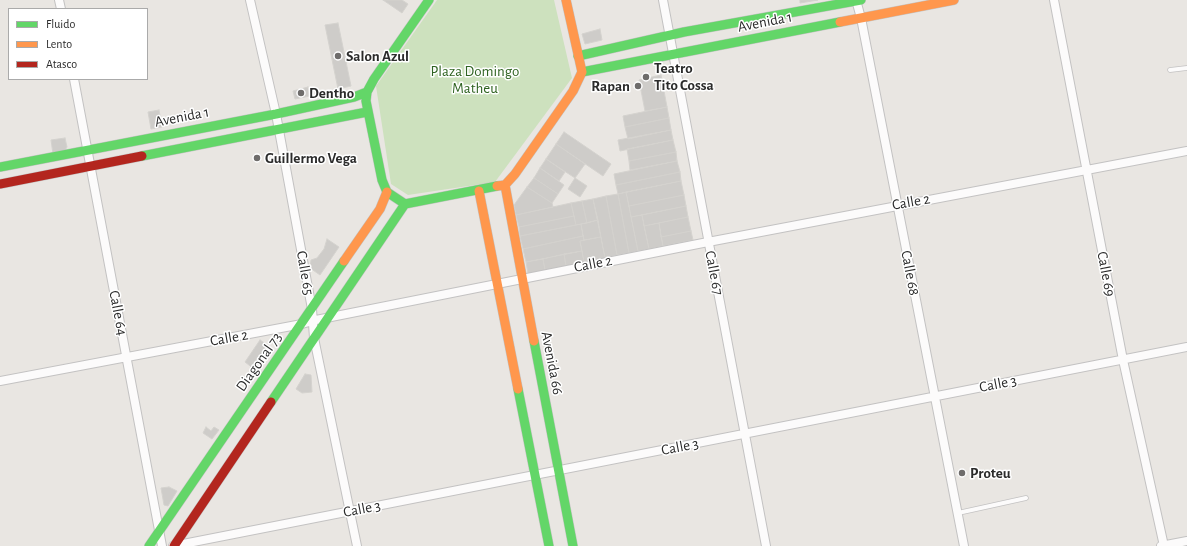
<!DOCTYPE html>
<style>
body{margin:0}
#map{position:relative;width:1187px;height:546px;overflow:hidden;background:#e9e6e2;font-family:"Alegreya Sans",sans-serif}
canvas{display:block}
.legend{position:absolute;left:8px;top:8px;width:140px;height:72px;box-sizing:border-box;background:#fff;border:1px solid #aaa;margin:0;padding:5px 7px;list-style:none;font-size:12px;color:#2b2b2b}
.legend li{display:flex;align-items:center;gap:8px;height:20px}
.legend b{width:20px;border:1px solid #aaa}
</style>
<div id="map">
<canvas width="1187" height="546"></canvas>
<ul class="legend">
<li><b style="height:5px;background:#63d668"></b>Fluido</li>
<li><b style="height:5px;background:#ff974d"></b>Lento</li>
<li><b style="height:5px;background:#b3261e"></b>Atasco</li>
</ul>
</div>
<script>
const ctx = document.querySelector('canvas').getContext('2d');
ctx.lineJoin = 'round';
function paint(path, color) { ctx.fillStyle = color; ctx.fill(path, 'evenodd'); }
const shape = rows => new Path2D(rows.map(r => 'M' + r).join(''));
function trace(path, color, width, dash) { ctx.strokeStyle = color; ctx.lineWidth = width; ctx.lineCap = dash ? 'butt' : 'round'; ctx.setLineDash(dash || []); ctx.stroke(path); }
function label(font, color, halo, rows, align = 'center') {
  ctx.font = font + ' "Alegreya Sans",sans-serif'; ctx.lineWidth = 3; ctx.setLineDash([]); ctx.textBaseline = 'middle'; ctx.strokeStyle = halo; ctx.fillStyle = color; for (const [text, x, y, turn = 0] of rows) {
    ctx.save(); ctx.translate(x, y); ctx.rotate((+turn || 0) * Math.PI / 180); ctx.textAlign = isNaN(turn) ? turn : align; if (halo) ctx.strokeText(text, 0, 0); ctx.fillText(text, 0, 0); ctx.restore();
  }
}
paint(shape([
 [437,0,554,0,572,78,495,182,408,195,391,184,376,86]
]), '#cde1be');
const building = shape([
 [383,0,402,0,408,4,402,13,383,0],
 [800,0,818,0,800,3,800,0],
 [338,23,351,86,338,89,325,25,338,23],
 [600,29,602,40,585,44,582,34,600,29],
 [661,75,667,107,645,111,639,80,661,75],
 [308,87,310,96,295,99,293,91,308,87],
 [667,107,669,118,625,127,623,116,667,107],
 [159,110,162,127,151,129,148,112,159,110],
 [669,118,671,130,628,139,625,127,669,118],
 [671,130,673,140,620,151,618,140,671,130],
 [564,132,611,164,603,176,556,144,564,132],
 [65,138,67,147,64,152,53,154,51,140,65,138],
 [673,140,676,152,629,161,627,149,673,140],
 [556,144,585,164,575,178,546,159,556,144],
 [676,152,677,161,630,170,629,161,676,152],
 [546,159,565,172,559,181,540,168,546,159],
 [677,161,680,172,616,185,614,174,677,161],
 [540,168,564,185,558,194,534,178,540,168],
 [680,172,681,181,618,194,616,185,680,172],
 [534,178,558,194,552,203,527,187,534,178],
 [575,178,587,186,580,197,568,189,575,178],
 [681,181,684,195,629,206,626,192,681,181],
 [527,187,552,203,553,207,516,215,514,205,527,187],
 [626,192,638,251,629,253,618,194,626,192],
 [618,194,629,253,617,255,606,196,618,194],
 [684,195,686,206,631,217,629,206,684,195],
 [606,196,617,255,605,258,593,199,606,196],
 [593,199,598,220,587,223,582,201,593,199],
 [582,201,587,223,576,225,571,203,582,201],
 [571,203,574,216,519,227,516,215,571,203],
 [686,206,688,217,644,226,642,215,686,206],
 [642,215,649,249,638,251,631,217,642,215],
 [574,216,576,225,520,236,519,227,574,216],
 [688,217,691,231,661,237,659,223,688,217],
 [598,220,601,237,584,240,581,224,598,220],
 [659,223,663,246,649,249,644,226,659,223],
 [581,224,583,236,523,249,520,236,581,224],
 [691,231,693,240,663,246,661,237,691,231],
 [583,236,584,240,580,241,582,251,526,262,523,249,583,236],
 [601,237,605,258,584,262,580,241,601,237],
 [327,239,339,247,320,275,310,268,311,260,317,258,324,249,327,239],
 [582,251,584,262,566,266,564,254,582,251],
 [564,254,566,266,545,270,543,259,564,254],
 [543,259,545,270,528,274,526,262,543,259],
 [260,340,269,346,254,369,245,362,260,340],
 [305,374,311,375,312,392,302,393,296,389,305,374],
 [206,427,211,431,214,427,219,430,212,439,203,433,206,427],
 [169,487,177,491,168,506,164,505,161,488,169,487]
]);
paint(building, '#ceccc9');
trace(building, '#d4d2ce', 1);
const lane = shape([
 [1170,70,1187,68],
 [958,513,1026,498]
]);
const street = shape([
 [59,0,61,9],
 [250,0,276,114,312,309,314,338,357,546],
 [663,0,766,546],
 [856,0,861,18,964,546],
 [1054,0,1123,360,1164,546],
 [74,79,162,546],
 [0,381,302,324,316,320,708,242,1187,151],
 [173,546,1187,347],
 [1161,546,1187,541]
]);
const fast = shape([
 [429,0,374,79,367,92,366,101,382,180,387,192,405,204,497,186],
 [578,56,684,32,861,0],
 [582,72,840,22],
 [142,156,367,112],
 [0,167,276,114,354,97,367,92],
 [534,341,573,546],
 [518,389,549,546],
 [271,402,405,204],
 [149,546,344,261]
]);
const slow = shape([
 [840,22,954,0],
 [505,185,534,341],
 [497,186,505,185,515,174,573,91,582,72,566,0],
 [479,191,518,389],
 [344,261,380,209,387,192]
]);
const jam = shape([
 [0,184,142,156],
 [174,546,271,402]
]);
trace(lane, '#c3c2c2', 5.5);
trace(street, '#c3c2c2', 10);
trace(fast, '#c3c2c2', 10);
trace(slow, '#c3c2c2', 10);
trace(jam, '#c3c2c2', 10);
trace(lane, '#fcfbfb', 4);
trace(street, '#fcfbfb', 8);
trace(fast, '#63d668', 9);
trace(slow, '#ff974d', 9);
trace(jam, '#b3261e', 9);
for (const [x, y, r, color] of [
 [338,56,4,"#6e6c6b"],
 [646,77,4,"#6e6c6b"],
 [638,86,4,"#6e6c6b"],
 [301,93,4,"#6e6c6b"],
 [257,158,4,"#6e6c6b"],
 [962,473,4,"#6e6c6b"]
]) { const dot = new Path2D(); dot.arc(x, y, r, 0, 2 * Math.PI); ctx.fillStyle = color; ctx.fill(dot); trace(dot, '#fff', 1.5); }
label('15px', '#2b2b2b', '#fff', [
 ["Avenida 1",765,22,-11],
 ["Avenida 1",182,117,-11],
 ["Calle 2",911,202,-10],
 ["Calle 2",593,264,-11],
 ["Calle 65",305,273,80],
 ["Calle 67",714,273,79],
 ["Calle 68",910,273,79],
 ["Calle 69",1106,274,79],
 ["Calle 64",118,313,79],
 ["Calle 2",229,338,-10],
 ["Diagonal 73",259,362,-55],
 ["Avenida 66",552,363,79],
 ["Calle 3",998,384,-11],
 ["Calle 3",680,447,-11],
 ["Calle 3",362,509,-11]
]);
label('bold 15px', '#2b2b2b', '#fff', [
 ["Salon Azul",346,56],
 ["Teatro",654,68],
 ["Tito Cossa",654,85],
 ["Rapan",630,86,"right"],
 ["Dentho",309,93],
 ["Guillermo Vega",265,158],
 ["Proteu",970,473]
], 'left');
label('15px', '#2f6321', '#fff', [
 ["Plaza Domingo",475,71],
 ["Matheu",475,88]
]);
</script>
